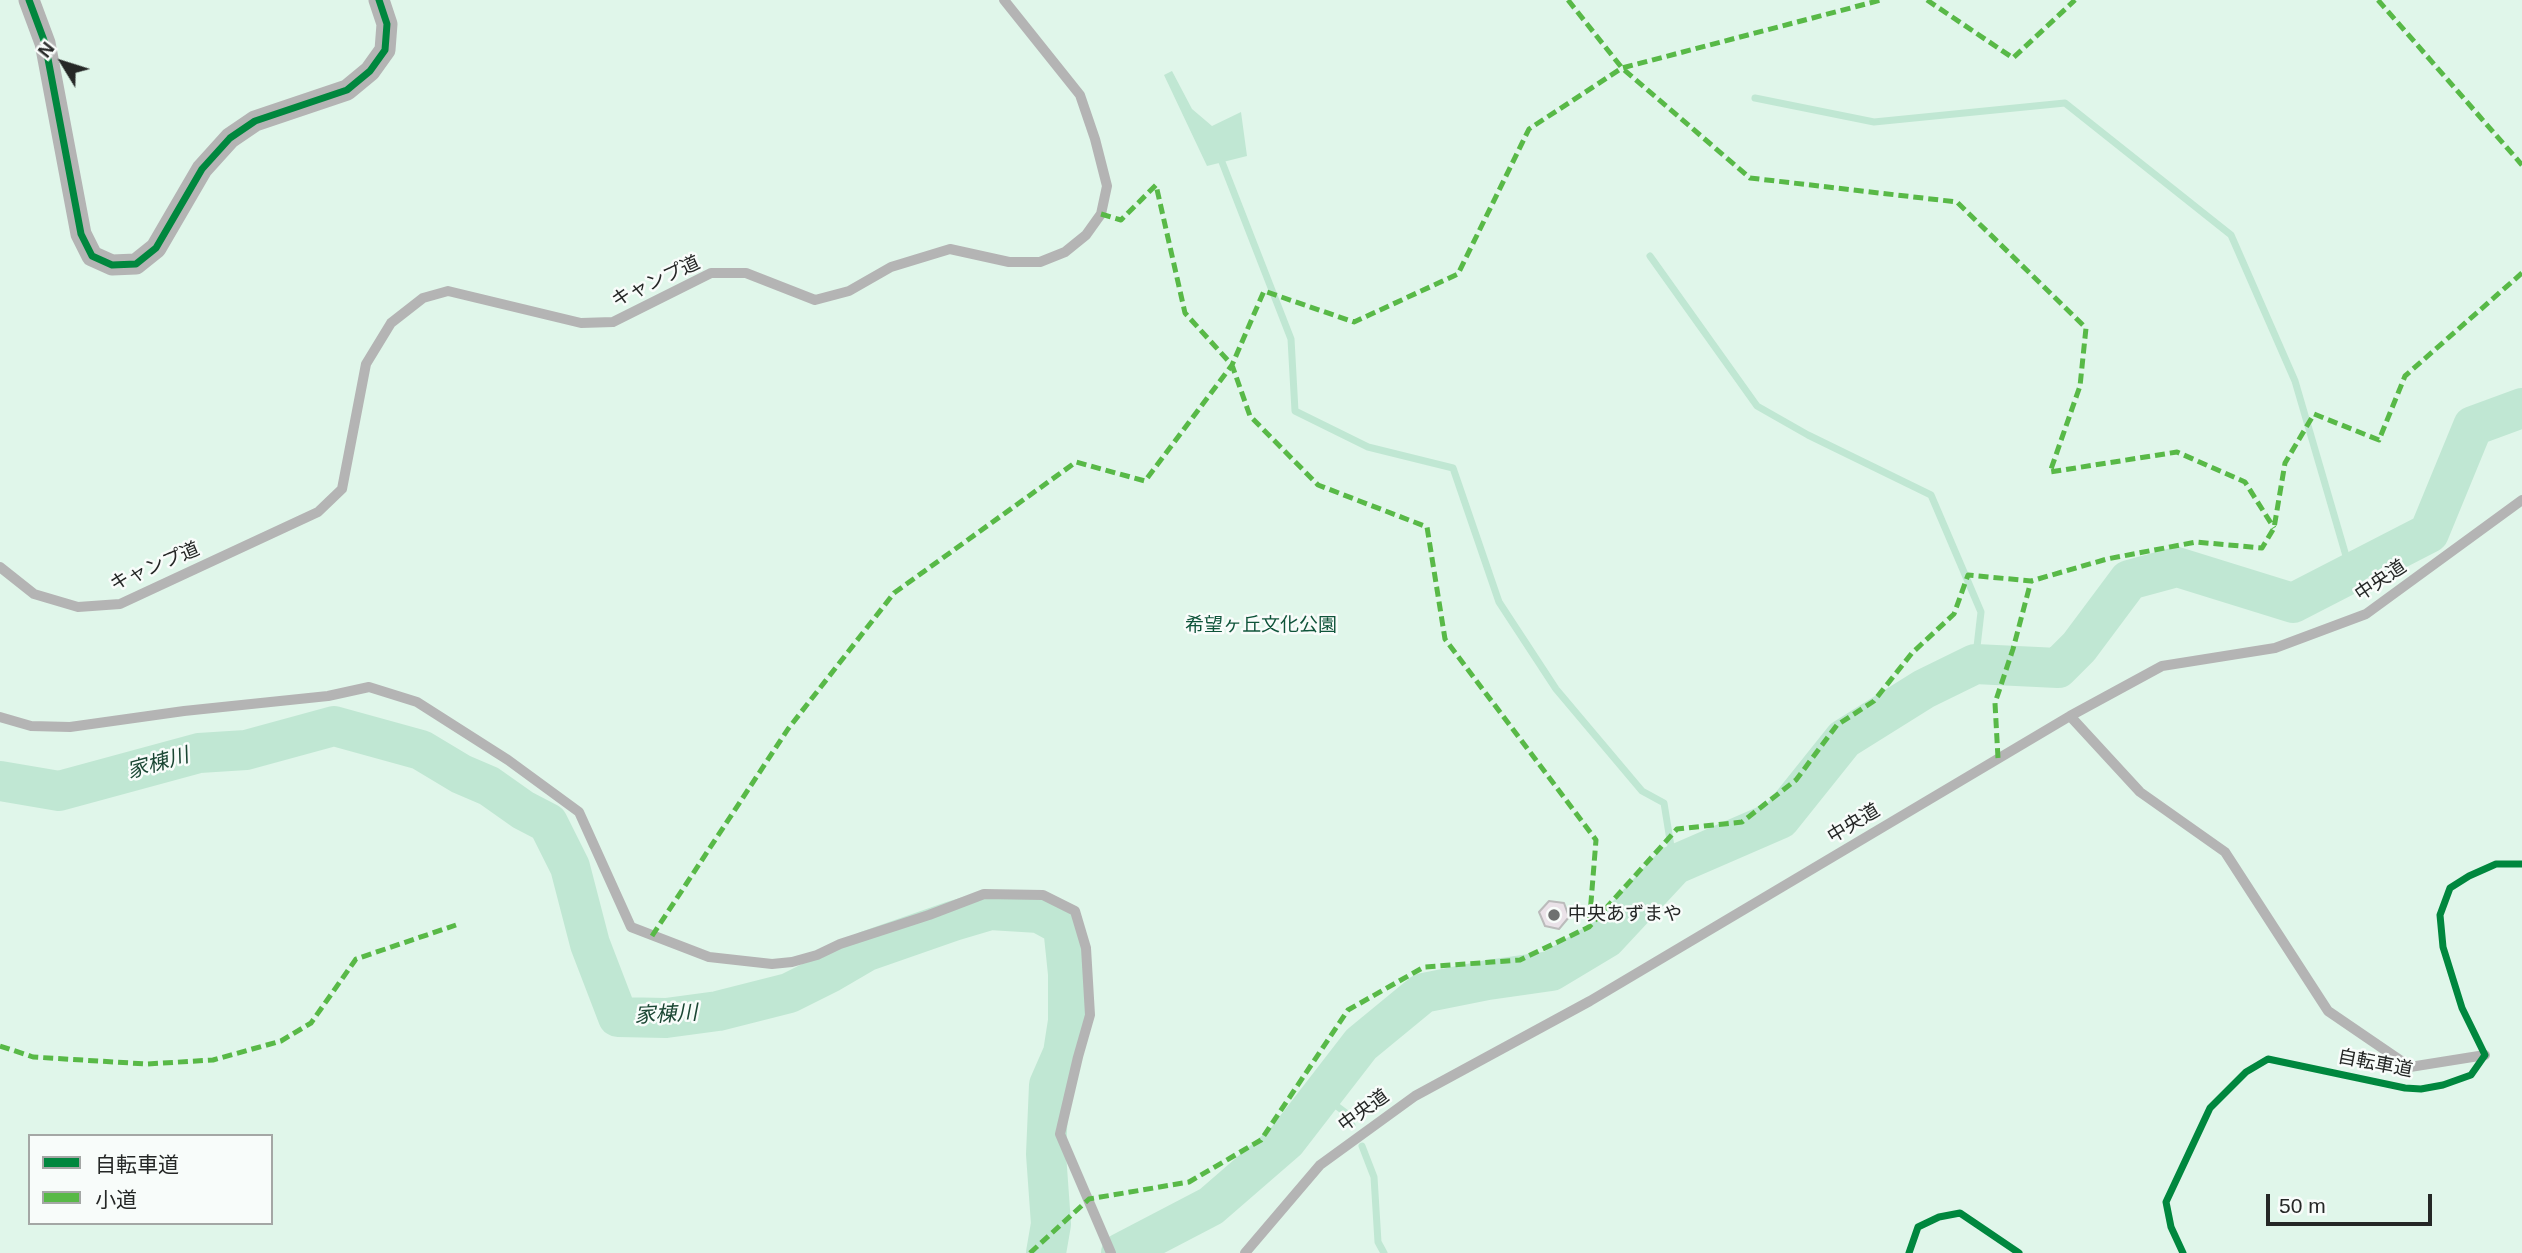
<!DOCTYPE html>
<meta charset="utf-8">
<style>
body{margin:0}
#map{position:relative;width:2522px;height:1253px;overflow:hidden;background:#f9fbfa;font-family:Arial,"Noto Sans JP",sans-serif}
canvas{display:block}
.legend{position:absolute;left:28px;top:1134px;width:245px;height:91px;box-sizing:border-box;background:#f8fcfa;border:2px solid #a4a7a5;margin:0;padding:9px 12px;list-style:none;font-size:21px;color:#252726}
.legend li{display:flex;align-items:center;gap:14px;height:35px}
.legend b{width:35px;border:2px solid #a4a7a5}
.north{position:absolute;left:28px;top:28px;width:70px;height:70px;-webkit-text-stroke:5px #f8fcfa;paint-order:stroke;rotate:308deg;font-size:19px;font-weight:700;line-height:28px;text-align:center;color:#252726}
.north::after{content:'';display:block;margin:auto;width:24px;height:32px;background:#252726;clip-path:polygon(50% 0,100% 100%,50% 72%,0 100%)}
.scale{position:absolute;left:2266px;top:1194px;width:166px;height:32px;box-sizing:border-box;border:4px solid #252726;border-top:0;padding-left:9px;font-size:21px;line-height:24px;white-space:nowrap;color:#252726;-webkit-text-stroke:5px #f8fcfa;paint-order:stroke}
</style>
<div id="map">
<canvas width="2522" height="1253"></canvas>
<ul class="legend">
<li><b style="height:9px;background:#00873e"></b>自転車道</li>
<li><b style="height:9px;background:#58b947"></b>小道</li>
</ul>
<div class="north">N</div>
<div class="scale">50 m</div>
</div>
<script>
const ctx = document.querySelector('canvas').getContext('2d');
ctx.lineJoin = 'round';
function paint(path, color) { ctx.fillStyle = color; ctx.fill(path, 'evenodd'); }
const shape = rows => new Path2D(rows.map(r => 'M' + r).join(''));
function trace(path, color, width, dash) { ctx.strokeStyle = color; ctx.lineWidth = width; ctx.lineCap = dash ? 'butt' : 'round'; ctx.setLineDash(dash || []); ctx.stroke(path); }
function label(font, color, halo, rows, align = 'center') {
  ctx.font = font + ' Arial,"Noto Sans JP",sans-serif'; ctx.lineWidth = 5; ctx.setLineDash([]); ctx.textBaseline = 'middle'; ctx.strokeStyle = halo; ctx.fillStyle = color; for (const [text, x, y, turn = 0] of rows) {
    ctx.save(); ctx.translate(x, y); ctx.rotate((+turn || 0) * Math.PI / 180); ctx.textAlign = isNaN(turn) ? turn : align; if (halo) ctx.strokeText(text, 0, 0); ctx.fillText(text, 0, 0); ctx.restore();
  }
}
paint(shape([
 [0,0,2522,0,2522,1253,0,1253],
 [30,1136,271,1136,271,1223,30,1223]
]), '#e0f6ea');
paint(shape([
 [1172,71,1192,109,1212,126,1241,112,1247,156,1207,166,1164,75]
]), '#c0e7d3');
trace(shape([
 [1755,98,1874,122,2065,103,2231,235,2295,381,2351,573],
 [1222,162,1291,339,1295,411,1368,447,1453,468,1499,602,1556,689,1642,791,1664,803,1674,865],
 [1650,256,1757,406,1808,435,1931,495,1981,612,1975,664],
 [1322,1095,1346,1113,1352,1125],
 [1362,1146,1374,1177,1378,1242,1384,1253]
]), '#c0e7d3', 7);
trace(shape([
 [0,781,59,791,199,753,246,750,334,726,421,750,461,774,489,786,523,810,548,823,570,867,590,944,618,1017,666,1018,718,1011,789,993,831,972,867,951,953,921,990,910,1039,913,1063,926,1068,974,1068,1021,1063,1053,1049,1085,1046,1154,1051,1224,1046,1253],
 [1121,1253,1211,1206,1286,1141,1361,1044,1423,993,1488,980,1551,971,1606,938,1674,865,1780,819,1844,739,1924,689,1975,664,2058,668,2079,647,2129,580,2177,567,2293,603,2429,533,2473,426,2522,408]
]), '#c0e7d3', 40);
const building = shape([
 [1549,901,1564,903,1569,917,1559,929,1545,926,1539,912,1549,901]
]);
paint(building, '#eae2e8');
trace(building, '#bbb', 2);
trace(shape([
 [0,567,34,594,78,607,120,604,318,512,342,489,366,364,391,323,423,298,448,291,581,323,613,322,711,273,746,273,815,300,849,291,891,267,950,249,1009,262,1040,262,1065,252,1086,235,1101,214,1107,186,1095,139,1080,95,1004,0],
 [2070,716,2140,792,2225,852,2328,1011,2410,1067,2485,1055],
 [0,717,31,726,70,727,184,711,328,696,369,687,417,702,508,760,579,812,631,927,709,957,772,964,792,962,817,955,840,944,929,915,984,894,1043,895,1075,911,1086,948,1090,1015,1078,1057,1060,1134,1111,1253],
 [1245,1253,1320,1165,1415,1096,1590,1001,2070,716,2162,666,2275,648,2366,614,2522,500]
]), '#b4b4b4', 10);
trace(shape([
 [29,0,45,43,81,234,92,256,112,265,136,264,156,248,202,169,230,138,255,121,347,90,370,71,385,50,387,24,379,0]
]), '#b4b4b4', 21);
trace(shape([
 [1568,0,1622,68,1750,178,1957,202,2086,328,2080,386,2050,472,2177,452,2245,482,2274,528],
 [1927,0,2013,58,2075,0],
 [2378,0,2522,165],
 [1101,214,1121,220,1156,185,1185,313,1232,365,1250,416,1318,485,1427,527,1445,639,1596,840,1589,927],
 [1998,758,1995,703,2013,649,2031,581],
 [652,936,788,729,894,593,1076,462,1145,481,1232,365,1264,291,1354,322,1458,274,1529,129,1622,68,1881,0],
 [0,1046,33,1057,147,1064,213,1060,281,1041,311,1023,356,959,456,925],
 [1030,1253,1089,1199,1189,1182,1261,1140,1348,1010,1424,967,1520,960,1589,927,1677,829,1742,822,1796,780,1837,725,1874,701,1912,653,1954,614,1968,575,2031,581,2107,559,2196,542,2262,548,2274,528,2285,463,2314,414,2379,440,2405,376,2522,273]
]), '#58b947', 5, [10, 5]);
trace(shape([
 [29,0,45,43,81,234,92,256,112,265,136,264,156,248,202,169,230,138,255,121,347,90,370,71,385,50,387,24,379,0],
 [1909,1253,1918,1227,1939,1217,1960,1213,2019,1253],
 [2183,1253,2171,1227,2166,1202,2210,1108,2246,1072,2268,1059,2405,1088,2421,1089,2443,1085,2471,1075,2485,1055,2462,1008,2443,947,2440,915,2450,888,2469,876,2496,864,2522,864]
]), '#00873e', 7);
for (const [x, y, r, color] of [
 [1554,915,7,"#6f7170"]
]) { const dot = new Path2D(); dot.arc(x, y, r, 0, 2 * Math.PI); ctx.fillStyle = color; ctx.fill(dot); trace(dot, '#f8fcfa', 2.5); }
label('19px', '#252726', '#f8fcfa', [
 ["キャンプ道",656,282,-25],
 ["キャンプ道",155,567,-23],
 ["中央道",2381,581,-34],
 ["中央道",1854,824,-31],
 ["自転車道",2375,1064,11],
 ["中央道",1364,1111,-36]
]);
label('19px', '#0f543a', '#f8fcfa', [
 ["希望ヶ丘文化公園",1261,626]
]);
label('19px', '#252726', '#f8fcfa', [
 ["中央あずまや",1568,915]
], 'left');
label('italic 21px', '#1a4633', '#f8fcfa', [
 ["家棟川",158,764,-16],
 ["家棟川",666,1015,-3]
]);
</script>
